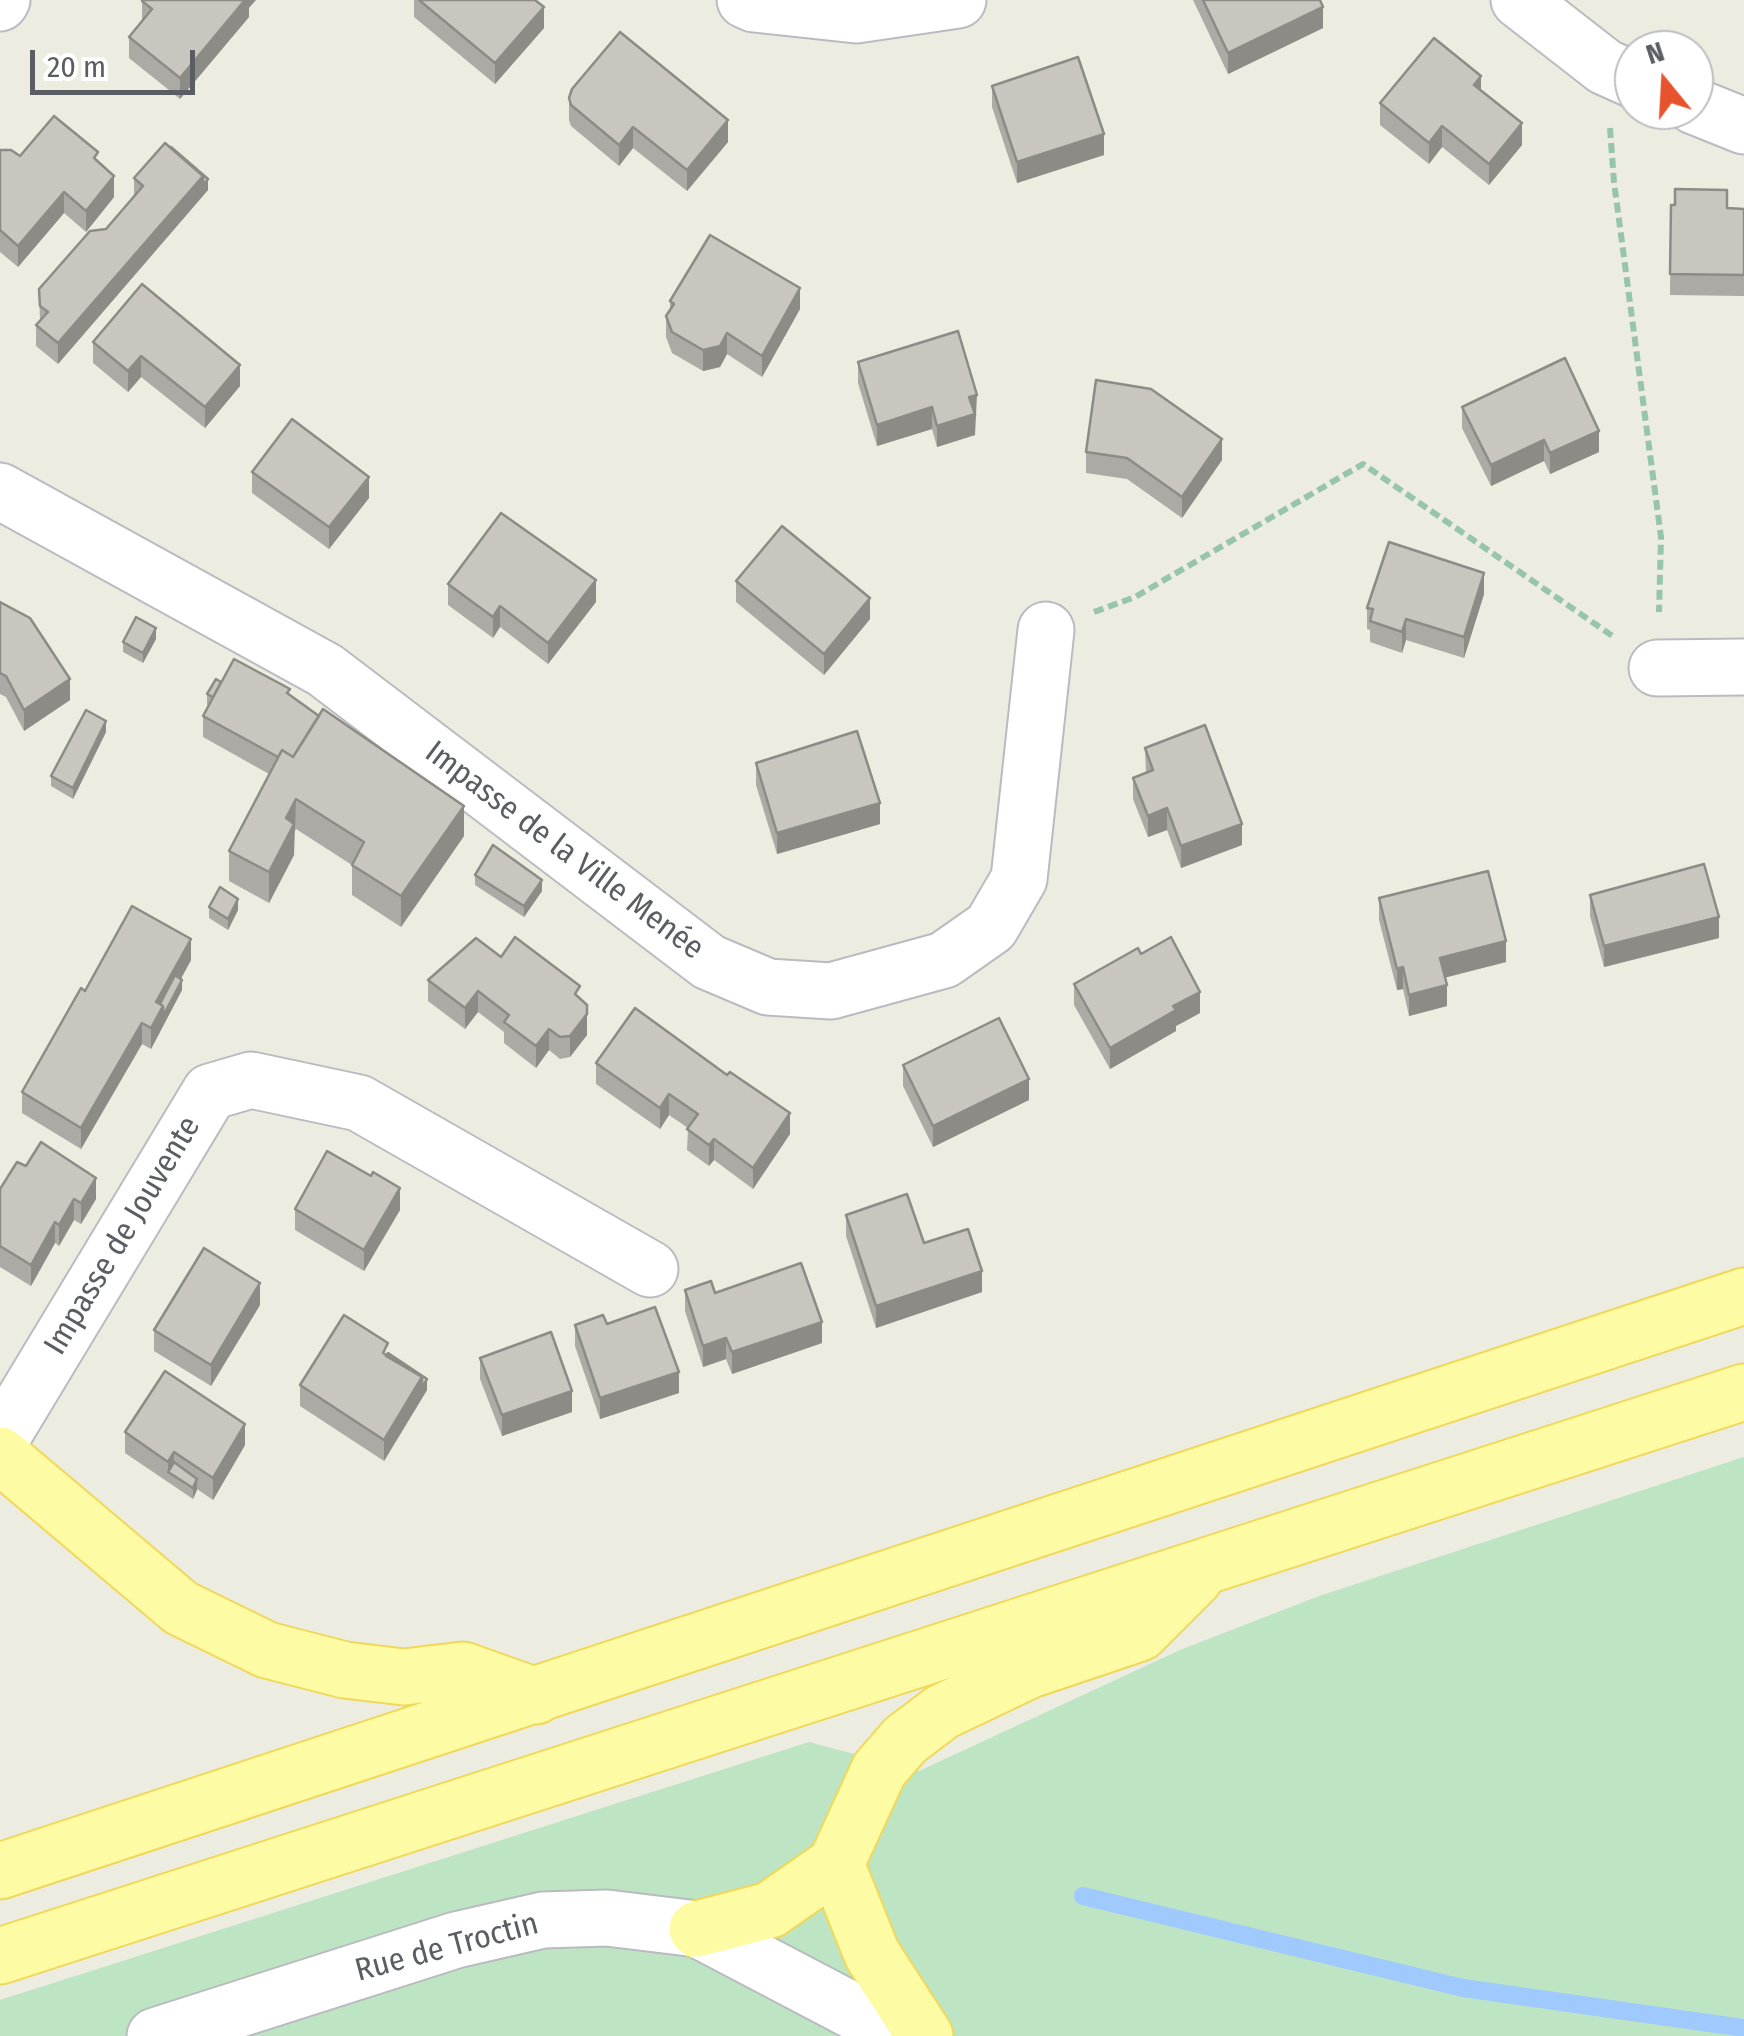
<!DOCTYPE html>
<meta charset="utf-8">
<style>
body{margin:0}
#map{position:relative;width:1744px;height:2036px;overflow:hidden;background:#edece1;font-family:"Fira Sans Condensed",sans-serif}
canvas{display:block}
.north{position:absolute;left:1614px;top:30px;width:100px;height:100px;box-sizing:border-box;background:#fff;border:2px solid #bdbec0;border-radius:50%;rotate:342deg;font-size:28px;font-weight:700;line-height:40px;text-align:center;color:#5a5d62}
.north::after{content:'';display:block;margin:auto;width:35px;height:45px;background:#e7532d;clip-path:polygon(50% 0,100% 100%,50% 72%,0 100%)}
.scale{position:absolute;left:30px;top:50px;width:165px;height:45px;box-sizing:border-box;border:5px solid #5a5d62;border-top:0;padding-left:12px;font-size:30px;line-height:35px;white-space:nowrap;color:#5a5d62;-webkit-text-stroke:8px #fff;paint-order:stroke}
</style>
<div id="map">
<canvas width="1744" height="2036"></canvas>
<div class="north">N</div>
<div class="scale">20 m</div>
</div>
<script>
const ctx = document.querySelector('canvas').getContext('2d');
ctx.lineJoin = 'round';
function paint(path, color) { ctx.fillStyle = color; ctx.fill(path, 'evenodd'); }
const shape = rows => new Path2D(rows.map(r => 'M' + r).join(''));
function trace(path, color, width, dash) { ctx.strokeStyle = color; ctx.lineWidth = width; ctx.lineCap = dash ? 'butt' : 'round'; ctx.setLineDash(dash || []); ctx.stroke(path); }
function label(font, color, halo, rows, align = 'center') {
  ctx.font = font + ' "Fira Sans Condensed",sans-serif'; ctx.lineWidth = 9; ctx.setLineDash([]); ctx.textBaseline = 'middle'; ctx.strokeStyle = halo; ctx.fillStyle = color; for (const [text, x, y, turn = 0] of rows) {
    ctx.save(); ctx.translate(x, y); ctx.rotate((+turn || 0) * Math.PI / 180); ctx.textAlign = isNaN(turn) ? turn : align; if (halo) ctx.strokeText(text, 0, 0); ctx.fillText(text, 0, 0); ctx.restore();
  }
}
paint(shape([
 [1744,1457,1744,2036,0,2036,0,2000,809,1742,919,1771,1180,1650,1319,1596]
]), '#bee5c3');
trace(shape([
 [1083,1896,1463,1988,1744,2028]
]), '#a0c9fe', 18);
const minor = shape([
 [745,0,754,4,856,15,958,0],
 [1519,0,1605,67,1634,80],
 [0,3,2,0],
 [1694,106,1744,126],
 [0,491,325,670,709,962,768,987,831,991,944,960,991,927,1019,879,1046,630],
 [1657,668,1744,667],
 [0,1440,210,1092,251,1080,359,1103,650,1269]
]);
const tertiary = shape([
 [155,2036,456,1940,543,1920,607,1918,697,1929,901,2036]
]);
const primary = shape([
 [0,1455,181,1608,267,1650,345,1670,404,1677,463,1670,536,1696],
 [836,1864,872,1954,925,2036],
 [0,1871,1744,1296],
 [697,1929,770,1910,836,1864,879,1770,905,1740,942,1712,1030,1670,1140,1633,1195,1578],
 [0,1956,1744,1392]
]);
trace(minor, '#b9bbc0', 59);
trace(tertiary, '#b9bbc0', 59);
trace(primary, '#f0d858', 59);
trace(shape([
 [1610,128,1614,182,1661,537,1659,612],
 [1094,612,1135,597,1363,464,1614,637]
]), '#97c5aa', 6, [10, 5]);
trace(minor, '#fff', 55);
trace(tertiary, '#fff', 55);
trace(primary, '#fefba5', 55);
paint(shape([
 [414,0,535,0,544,28,495,84,414,17],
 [1193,0,1320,0,1323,28,1228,74],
 [142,1,249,8,249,17,180,99,129,58,129,37,142,21],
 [992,86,1104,155,1017,183,992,107],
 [1481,90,1522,145,1489,185,1442,147,1429,164,1380,125,1380,103],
 [569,98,728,142,687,191,633,148,619,166,571,126,569,120],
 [0,150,20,156,114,197,86,232,64,213,18,267,0,252],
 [134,178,208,190,58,364,36,346,36,325,40,321,39,289,106,229,134,197],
 [1671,205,1744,209,1744,296,1670,295],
 [670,301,800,309,762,377,727,354,720,367,703,371,672,353,666,337,666,316,670,310],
 [93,342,240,386,205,428,141,377,128,392,93,363],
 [858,362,977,416,975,416,975,435,937,447,932,429,877,446,858,383],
 [1462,407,1599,452,1550,474,1544,461,1491,486,1462,428],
 [1086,452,1222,460,1182,518,1127,479,1086,473],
 [252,472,369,498,329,549,252,493],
 [736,581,870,619,824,675,736,602],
 [448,584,596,602,548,664,500,627,493,638,448,605],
 [1484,594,1464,658,1406,640,1402,653,1370,642,1370,630,1367,629,1367,608],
 [0,602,70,700,24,731,6,697,0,694],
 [156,639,143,663,123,652,123,642],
 [221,682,290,695,464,836,401,927,352,895,352,865,296,829,294,833,294,855,269,903,229,881,229,851,269,774,203,737,203,716,209,705,207,705,207,694],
 [106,732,73,799,51,786,51,776],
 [1145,748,1242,845,1181,868,1167,830,1148,837,1133,799,1133,778,1146,773],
 [756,763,880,824,777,854,756,785],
 [475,875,542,891,524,917,475,885],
 [1590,895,1719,938,1604,967,1590,916],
 [1379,898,1506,962,1445,977,1447,1006,1409,1016,1403,989,1397,990,1379,920],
 [209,907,238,910,228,930,209,918],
 [1141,954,1200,1013,1176,1026,1176,1031,1110,1069,1074,1005,1074,984],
 [191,960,181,979,182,990,151,1049,142,1044,81,1149,22,1113,22,1092,85,991],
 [428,980,580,998,587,1005,587,1035,570,1057,560,1059,549,1050,536,1068,504,1043,504,1032,478,1012,465,1029,428,1001],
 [596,1063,790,1134,753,1189,714,1160,709,1166,687,1150,688,1128,669,1115,660,1129,596,1084],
 [903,1065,1029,1100,933,1147,903,1086],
 [0,1189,96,1199,81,1224,74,1220,59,1246,55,1243,31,1286,0,1267],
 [295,1209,400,1210,364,1271,295,1230],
 [846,1215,982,1292,876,1328,846,1236],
 [685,1290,715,1293,822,1343,732,1374,726,1359,703,1367,685,1311],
 [260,1305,211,1386,154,1351,154,1330],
 [607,1324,679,1393,600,1419,575,1346,575,1325],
 [388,1353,427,1390,384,1461,300,1406,300,1385],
 [480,1358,572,1412,502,1436,480,1379],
 [125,1432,245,1445,213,1500,197,1489,193,1499,125,1453]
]), '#acaaa4');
paint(shape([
 [245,0,256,0,249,8,249,17,180,99,180,78],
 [544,7,544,28,495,84,495,63],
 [1323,7,1323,28,1228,74,1228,53],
 [1481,76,1481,97,1474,85],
 [728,120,728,142,687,191,687,170],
 [1522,123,1522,145,1489,185,1489,164],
 [1442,126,1442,147,1429,164,1429,143],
 [633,127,633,148,619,166,619,145],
 [1104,134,1104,155,1017,183,1017,162],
 [114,176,114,197,86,232,86,211],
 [203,176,208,179,208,190,58,364,58,343],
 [64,192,64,213,18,267,18,246],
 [800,288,800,309,762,377,762,356],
 [727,333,727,354,720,367,703,371,703,350],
 [141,356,141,377,128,392,128,371],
 [240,365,240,386,205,428,205,407],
 [977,395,975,435,937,447,937,426,969,397],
 [932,407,932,429,877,446,877,425],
 [1599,431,1599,452,1550,474,1550,453],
 [1222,439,1222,460,1182,518,1182,497],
 [1544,440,1544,461,1491,486,1491,465],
 [369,477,369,498,329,549,329,527],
 [1484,573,1484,594,1464,658,1464,637],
 [596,580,596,602,548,664,548,643],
 [870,598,870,619,824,675,824,654],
 [500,606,500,627,493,638,493,617],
 [1406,619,1406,640,1402,653,1402,632],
 [156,628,156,639,143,663,143,653],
 [70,679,70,700,24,731,24,710],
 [106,721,106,732,73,799,73,788],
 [296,799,294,855,269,903,269,872,286,818],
 [880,803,880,824,777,854,777,833],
 [464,806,464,836,401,927,401,896],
 [1167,808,1167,830,1148,837,1148,816],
 [1242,824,1242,845,1181,868,1181,846],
 [542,880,542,891,524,917,524,906],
 [238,899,238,910,228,930,228,919],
 [1719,917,1719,938,1604,967,1604,946],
 [191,939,191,960,163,1011,182,980,182,990,151,1049,151,1028,156,1002],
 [1506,941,1506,962,1440,979,1440,958],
 [1403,967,1403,989,1397,990,1397,969],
 [1447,985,1447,1006,1409,1016,1409,995],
 [478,991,478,1012,465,1029,465,1008],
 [1200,992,1200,1013,1176,1026,1176,1031,1110,1069,1110,1048,1173,1006],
 [587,1014,587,1035,570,1057,570,1036],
 [142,1023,142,1044,81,1149,81,1128],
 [549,1029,549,1050,536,1068,536,1046],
 [1029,1079,1029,1100,933,1147,933,1126],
 [669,1094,669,1115,660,1129,660,1108],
 [790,1113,790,1134,753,1189,753,1168],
 [714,1139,714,1160,709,1166,709,1145],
 [96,1178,96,1199,81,1224,81,1203],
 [400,1188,400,1210,364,1271,364,1250],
 [74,1199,74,1220,59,1246,59,1225],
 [55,1222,55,1243,31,1286,31,1265],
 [982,1271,982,1292,876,1328,876,1306],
 [260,1283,260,1305,211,1386,211,1365],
 [822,1322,822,1343,732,1374,732,1352],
 [726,1338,726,1359,703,1367,703,1346],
 [679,1372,679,1393,600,1419,600,1398],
 [422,1377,427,1379,427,1390,384,1461,384,1440],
 [572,1391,572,1412,502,1436,502,1415],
 [245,1424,245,1445,213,1500,213,1478],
 [174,1452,174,1473,168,1472,168,1462],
 [197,1479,197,1490,193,1499,193,1488]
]), '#8c8b86');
const building = shape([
 [143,0,245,0,180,78,129,37,152,9,142,1,143,0],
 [419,0,535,0,544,7,495,63,419,0],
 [1203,0,1320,0,1323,7,1228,53,1203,0],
 [620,32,728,120,687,170,633,127,619,145,571,105,569,98,572,89,620,32],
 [1434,38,1481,76,1474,85,1522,123,1489,164,1442,126,1429,143,1380,103,1434,38],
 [1078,57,1104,134,1017,162,992,86,1078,57],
 [54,116,98,152,94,158,114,176,86,211,64,192,18,246,0,230,0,150,11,150,20,156,54,116],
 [165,143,203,176,58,343,36,325,48,312,40,306,39,289,90,231,106,229,143,186,134,178,165,143],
 [171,147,208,179,203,186,203,176,171,147],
 [1675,189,1727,190,1727,208,1744,209,1744,275,1670,274,1671,205,1675,205,1675,189],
 [710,235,800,288,762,356,727,333,720,346,703,350,672,332,666,316,674,304,670,301,710,235],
 [142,284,240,365,205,407,141,356,128,371,93,342,142,284],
 [958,331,977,395,969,397,975,414,937,426,932,407,877,425,858,362,958,331],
 [1565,358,1599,431,1550,453,1544,440,1491,465,1462,407,1565,358],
 [1096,380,1151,389,1222,439,1182,497,1127,458,1086,452,1096,380],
 [292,419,369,477,329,527,252,472,292,419],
 [501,513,596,580,548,643,500,606,493,617,448,584,501,513],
 [782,526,870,598,824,654,736,581,782,526],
 [1389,542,1484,573,1464,637,1406,619,1402,632,1370,621,1373,609,1367,608,1389,542],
 [0,602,30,618,70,679,24,710,6,676,0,673,0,602],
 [136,617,156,628,143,653,123,642,136,617],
 [234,659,290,689,287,693,319,716,293,757,282,750,278,757,203,716,234,659],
 [216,679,221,682,213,697,207,694,216,679],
 [323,709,464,806,401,896,352,865,364,842,296,799,286,818,294,824,269,872,229,851,282,750,293,757,323,709],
 [86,710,106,721,73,788,51,776,86,710],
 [1205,725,1242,824,1181,846,1167,808,1148,816,1133,778,1153,770,1145,748,1205,725],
 [857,731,880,803,777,833,756,763,857,731],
 [493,845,542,880,524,906,475,875,493,845],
 [1704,864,1719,917,1604,946,1590,895,1704,864],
 [1488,871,1506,941,1440,958,1447,985,1409,995,1403,967,1397,969,1379,898,1488,871],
 [220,887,238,899,228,919,209,907,220,887],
 [132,906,191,939,156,1002,163,1006,151,1028,142,1023,81,1128,22,1092,81,988,85,991,132,906],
 [515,937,580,986,575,994,587,1005,587,1014,570,1036,560,1037,549,1029,536,1046,504,1022,509,1015,478,991,465,1008,428,980,476,938,501,957,515,937],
 [1171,937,1200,992,1173,1006,1176,1010,1110,1048,1074,984,1138,948,1141,954,1171,937],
 [175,975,182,980,163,1016,163,1006,160,1004,175,975],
 [635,1008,727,1075,730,1072,790,1113,753,1168,714,1139,709,1145,687,1129,698,1114,669,1094,660,1108,596,1063,635,1008],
 [999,1018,1029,1079,933,1126,903,1065,999,1018],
 [41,1142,96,1178,81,1203,74,1199,59,1225,55,1222,31,1265,0,1246,0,1189,17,1162,26,1166,41,1142],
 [327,1151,371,1176,373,1172,400,1188,364,1250,295,1209,327,1151],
 [907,1194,924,1243,968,1229,982,1271,876,1306,846,1215,907,1194],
 [204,1248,260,1283,211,1365,154,1330,204,1248],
 [801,1263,822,1322,732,1352,726,1338,703,1346,685,1290,711,1281,715,1293,801,1263],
 [655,1307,679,1372,600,1398,575,1325,603,1315,607,1324,655,1307],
 [344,1315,388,1343,383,1353,422,1377,384,1440,300,1385,344,1315],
 [551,1332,572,1391,502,1415,480,1358,551,1332],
 [388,1353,427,1379,422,1388,422,1377,386,1356,388,1353],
 [165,1371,245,1424,213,1478,174,1452,168,1462,125,1432,165,1371],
 [174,1462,197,1479,193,1488,168,1472,174,1462]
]);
paint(building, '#c8c6bf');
trace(building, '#8c8b86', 2.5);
label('32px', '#5a5d62', '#fff', [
 ["Impasse de la Ville Menée",564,851,37],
 ["Impasse de Jouvente",123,1236,-59],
 ["Rue de Troctin",447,1948,-15]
]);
</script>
